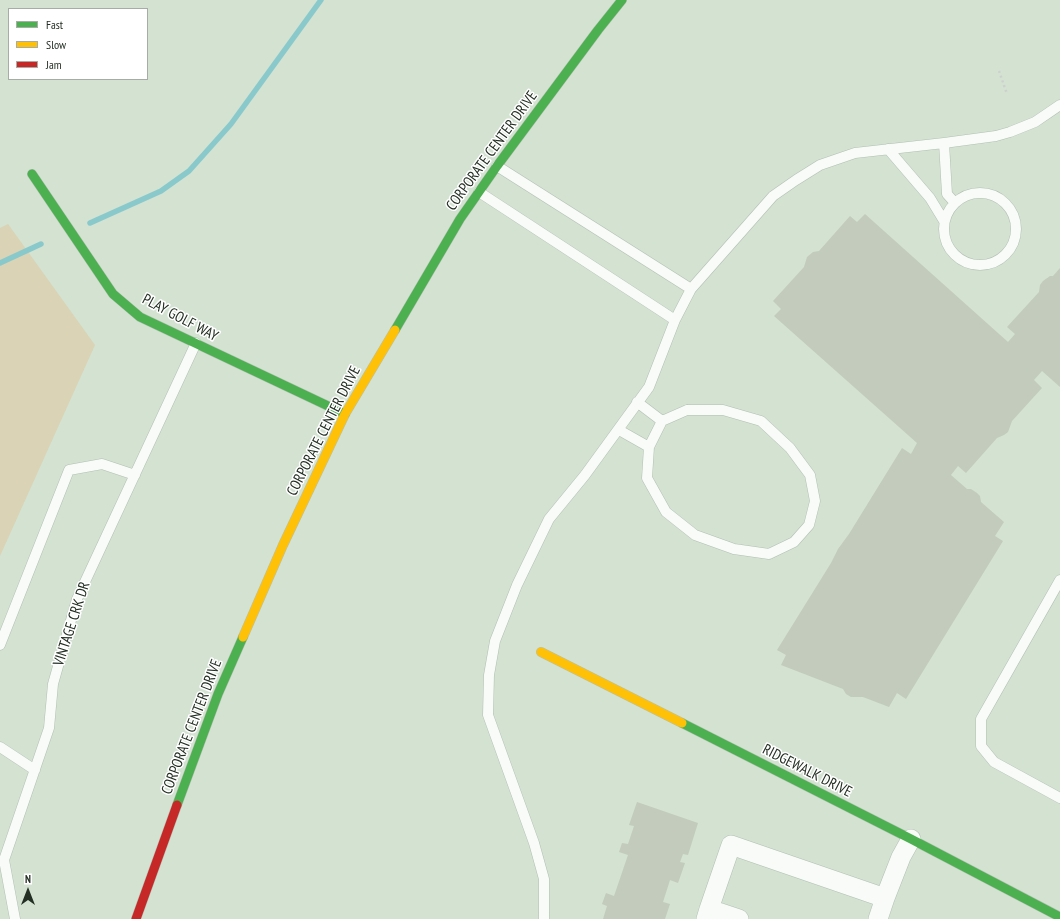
<!DOCTYPE html>
<style>
body{margin:0}
#map{position:relative;width:1060px;height:919px;overflow:hidden;background:#d3e2d1;font-family:"PT Sans Narrow",sans-serif}
canvas{display:block}
.legend{position:absolute;left:8px;top:8px;width:140px;height:72px;box-sizing:border-box;background:#fff;border:1px solid #a7aca7;margin:0;padding:5px 7px;list-style:none;font-size:12px;color:#242f24}
.legend li{display:flex;align-items:center;gap:8px;height:20px}
.legend b{width:20px;border:1px solid #a7aca7}
.north{position:absolute;left:8px;top:871px;width:40px;height:40px;-webkit-text-stroke:3px #fff;paint-order:stroke;rotate:0deg;font-size:11px;font-weight:700;line-height:16px;text-align:center;color:#242f24}
.north::after{content:'';display:block;margin:auto;width:14px;height:18px;background:#242f24;clip-path:polygon(50% 0,100% 100%,50% 72%,0 100%)}
</style>
<div id="map">
<canvas width="1060" height="919"></canvas>
<ul class="legend">
<li><b style="height:5px;background:#4caf50"></b>Fast</li>
<li><b style="height:5px;background:#ffc107"></b>Slow</li>
<li><b style="height:5px;background:#c62828"></b>Jam</li>
</ul>
<div class="north">N</div>
</div>
<script>
const ctx = document.querySelector('canvas').getContext('2d');
ctx.lineJoin = 'round';
function paint(path, color) { ctx.fillStyle = color; ctx.fill(path, 'evenodd'); }
const shape = rows => new Path2D(rows.map(r => 'M' + r).join(''));
function trace(path, color, width, dash) { ctx.strokeStyle = color; ctx.lineWidth = width; ctx.lineCap = dash ? 'butt' : 'round'; ctx.setLineDash(dash || []); ctx.stroke(path); }
function label(font, color, halo, rows, align = 'center') {
  ctx.font = font + ' "PT Sans Narrow",sans-serif'; ctx.lineWidth = 3; ctx.setLineDash([]); ctx.textBaseline = 'middle'; ctx.strokeStyle = halo; ctx.fillStyle = color; for (const [text, x, y, turn = 0] of rows) {
    ctx.save(); ctx.translate(x, y); ctx.rotate((+turn || 0) * Math.PI / 180); ctx.textAlign = isNaN(turn) ? turn : align; if (halo) ctx.strokeText(text, 0, 0); ctx.fillText(text, 0, 0); ctx.restore();
  }
}
paint(shape([
 [8,224,95,345,0,556,0,228]
]), '#dad3b5');
trace(shape([
 [90,223,161,191,189,171,231,124,321,0],
 [0,263,41,244]
]), '#8ac9cb', 5.5);
paint(shape([
 [865,214,1008,342,1015,334,1007,327,1039,292,1040,285,1043,281,1050,276,1053,276,1060,268,1060,387,1042,371,1034,380,1042,388,1012,421,1008,432,1004,435,997,438,966,473,958,466,951,475,967,489,971,489,977,493,980,496,981,502,1004,522,995,536,1003,541,906,699,897,693,889,707,863,697,851,697,846,694,843,689,781,665,786,655,777,650,831,563,838,549,849,534,902,448,911,454,917,443,774,316,781,309,773,301,804,267,807,257,813,252,819,251,850,216,857,222],
 [637,802,698,823,688,855,683,854,680,862,685,863,678,883,670,880,663,902,670,904,665,919,603,919,607,906,602,904,606,893,614,896,628,855,619,852,622,843,628,844,634,826,629,825]
]), '#c3cbbc');
const lane = shape([
 [944,143,947,194,955,203],
 [888,149,930,198,944,221],
 [497,166,691,289],
 [479,192,675,320],
 '944 229a36 36 0 1 1 72 0a36 36 0 1 1-72 0Z',
 [637,402,662,421],
 [687,410,723,410,761,421,790,448,810,475,815,501,809,525,794,542,769,554,734,549,695,535,666,512,647,478,649,447,662,421,687,410],
 [619,430,649,447],
 [1060,580,981,719,981,746,994,762,1060,798],
 [0,645,69,470,102,464,135,475],
 [0,747,35,770],
 [15,919,4,860,49,728,53,684,77,599,196,343],
 [544,919,544,879,534,843,488,715,489,675,495,641,517,585,549,519,585,475,649,387,675,320,691,289,773,196,796,180,820,165,855,153,944,143,996,136,1010,132,1035,122,1060,105]
]);
const street = shape([
 [709,909,731,845,885,898],
 [706,919,709,909,739,919],
 [878,919,885,898,901,857,911,839]
]);
const fast = shape([
 [32,174,113,294,140,317,345,414],
 [395,330,460,219,497,166,598,30,622,0],
 [682,723,911,839,1060,917],
 [177,805,218,694,243,637]
]);
const slow = shape([
 [243,637,283,545,345,414,395,330],
 [541,652,682,723]
]);
const jam = shape([
 [136,919,177,805]
]);
trace(lane, '#b3bfb2', 11);
trace(street, '#b3bfb2', 20);
trace(fast, '#b3bfb2', 10);
trace(slow, '#b3bfb2', 10);
trace(jam, '#b3bfb2', 10);
trace(shape([
 [999,71,1007,94]
]), '#cdd1cd', 2.5, [2, 3]);
trace(lane, '#f8fbf8', 10);
trace(street, '#f8fbf8', 19);
trace(fast, '#4caf50', 9);
trace(slow, '#ffc107', 9);
trace(jam, '#c62828', 9);
label('15px', '#242f24', '#fff', [
 ["CORPORATE CENTER DRIVE",492,151,-54],
 ["PLAY GOLF WAY",180,318,28],
 ["CORPORATE CENTER DRIVE",324,431,-63],
 ["VINTAGE CRK DR",72,624,-72],
 ["CORPORATE CENTER DRIVE",192,727,-69],
 ["RIDGEWALK DRIVE",807,771,27]
]);
</script>
